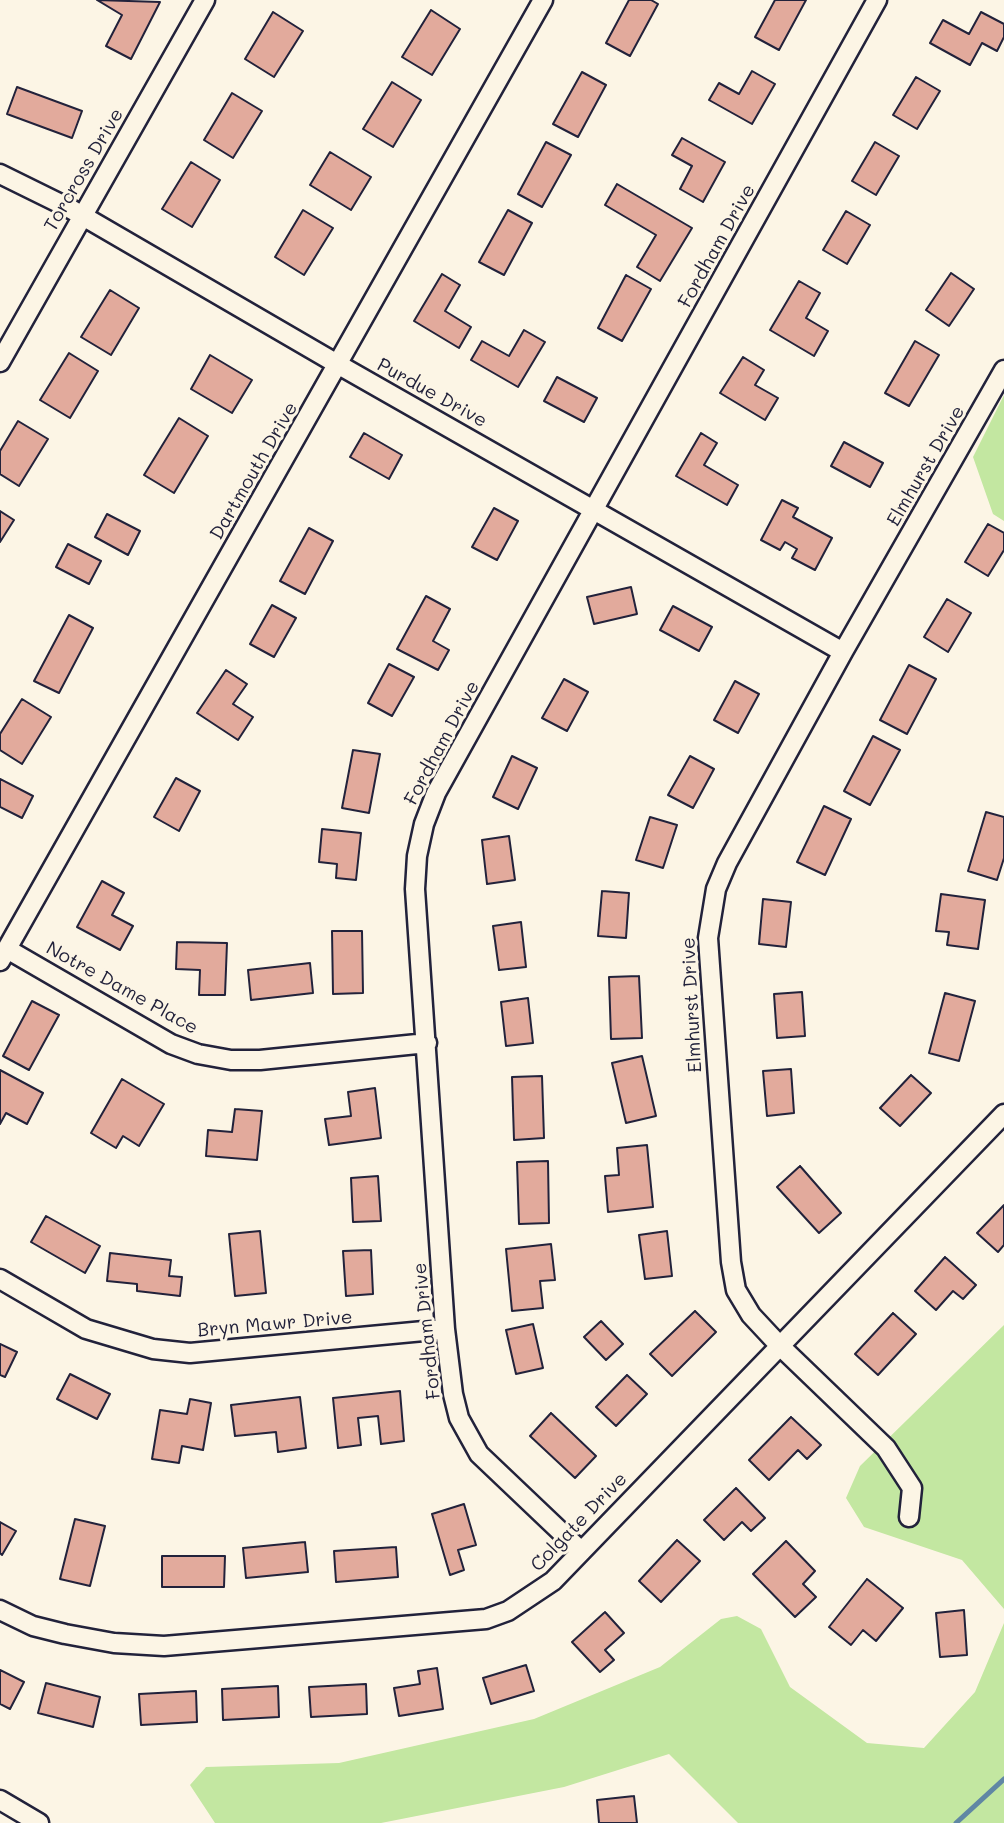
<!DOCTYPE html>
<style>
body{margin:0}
canvas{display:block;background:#fcf5e5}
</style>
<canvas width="1004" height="1823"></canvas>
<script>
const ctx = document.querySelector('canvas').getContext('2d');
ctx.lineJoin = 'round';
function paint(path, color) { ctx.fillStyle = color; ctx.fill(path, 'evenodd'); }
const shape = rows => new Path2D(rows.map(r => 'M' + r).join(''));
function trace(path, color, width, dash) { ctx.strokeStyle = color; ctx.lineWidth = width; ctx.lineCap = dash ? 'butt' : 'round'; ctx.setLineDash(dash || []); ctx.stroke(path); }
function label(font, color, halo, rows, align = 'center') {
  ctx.font = font + ' Mali,sans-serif'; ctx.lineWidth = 6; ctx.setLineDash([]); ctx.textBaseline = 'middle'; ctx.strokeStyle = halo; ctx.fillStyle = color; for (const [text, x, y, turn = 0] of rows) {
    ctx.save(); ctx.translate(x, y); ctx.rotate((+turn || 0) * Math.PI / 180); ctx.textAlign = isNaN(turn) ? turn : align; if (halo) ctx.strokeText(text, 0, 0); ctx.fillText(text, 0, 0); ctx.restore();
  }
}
paint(shape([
 [1004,395,1004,521,993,514,973,457],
 [1004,1325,1004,1609,962,1560,864,1527,846,1498,860,1466],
 [737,1616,761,1629,790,1687,867,1743,924,1748,975,1692,1004,1623,1004,1823,738,1823,669,1754,564,1787,381,1823,215,1823,190,1785,206,1767,339,1763,534,1719,660,1667,721,1619]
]), '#c3e7a1');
trace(shape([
 [956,1823,1004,1779]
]), '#6087a4', 5);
const building = shape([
 [97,0,160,2,131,59,106,46,122,15,97,0],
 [629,0,651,0,658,4,630,56,606,43,629,0],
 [775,0,806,0,779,50,755,37,775,0],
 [431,10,460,29,432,75,402,57,431,10],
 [273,12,303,31,274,77,245,59,273,12],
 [981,12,1004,24,1004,37,997,51,982,43,970,65,930,43,943,20,969,34,981,12],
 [752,71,775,84,752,124,709,100,719,83,739,94,752,71],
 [582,72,606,85,578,137,553,124,582,72],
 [916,77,940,91,917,129,893,115,916,77],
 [392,82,421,100,393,147,363,129,392,82],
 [17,87,82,111,72,138,7,114,17,87],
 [232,93,262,111,233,158,204,140,232,93],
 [682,138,725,162,703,202,680,189,692,166,672,155,682,138],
 [546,142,571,155,542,207,518,194,546,142],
 [875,142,899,156,876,195,852,181,875,142],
 [330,152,371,177,351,210,310,185,330,152],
 [191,162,220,180,192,227,162,209,191,162],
 [617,184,692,228,660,281,637,267,656,235,605,205,617,184],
 [303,210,333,228,304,275,275,257,303,210],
 [508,210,532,223,504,275,479,262,508,210],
 [846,211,870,225,847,264,823,250,846,211],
 [951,273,974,289,949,326,926,310,951,273],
 [442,274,460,285,445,311,471,327,459,348,414,321,442,274],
 [626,275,651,289,622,341,598,328,626,275],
 [799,281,820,293,806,318,828,331,814,356,770,330,799,281],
 [110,290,139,308,111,355,81,337,110,290],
 [524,330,545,342,518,387,471,360,482,341,509,356,524,330],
 [915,341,939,355,909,406,885,393,915,341],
 [69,353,98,371,70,418,40,400,69,353],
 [210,355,252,380,232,413,191,389,210,355],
 [743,357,764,370,755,385,778,398,765,420,720,393,743,357],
 [557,377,597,398,584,422,544,401,557,377],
 [179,418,208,436,174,493,144,475,179,418],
 [18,421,48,439,19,486,0,474,0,451,18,421],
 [364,433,402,455,389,479,350,457,364,433],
 [701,433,717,443,704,465,738,485,727,505,676,476,701,433],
 [844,442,883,463,870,487,831,466,844,442],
 [782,500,798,508,793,517,832,538,815,570,792,558,797,549,785,542,780,550,761,540,782,500],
 [494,508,518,521,497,560,472,547,494,508],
 [0,511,14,520,0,542,0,511],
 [107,514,140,531,128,555,95,537,107,514],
 [988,524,1004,533,1004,550,988,576,965,562,988,524],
 [309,528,333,541,305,594,280,581,309,528],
 [68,544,101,561,89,584,56,567,68,544],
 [631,587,637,614,594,624,587,597,631,587],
 [426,596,450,609,433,641,449,650,438,670,397,649,426,596],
 [947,599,971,613,948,652,924,637,947,599],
 [272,605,296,618,274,657,250,644,272,605],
 [673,606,712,627,699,651,660,630,673,606],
 [69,615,93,628,59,693,34,681,69,615],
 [389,664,414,677,392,716,368,703,389,664],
 [909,665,936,679,907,734,880,720,909,665],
 [226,670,247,684,233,704,253,717,238,740,197,713,226,670],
 [564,679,588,692,567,731,542,718,564,679],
 [735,681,759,694,738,733,714,720,735,681],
 [22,699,51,717,22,764,0,750,0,734,22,699],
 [873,736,900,750,870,805,844,791,873,736],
 [353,750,380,754,369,813,342,808,353,750],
 [512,756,537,768,518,809,493,797,512,756],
 [690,756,714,769,693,808,668,795,690,756],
 [176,778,200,791,179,831,154,817,176,778],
 [0,779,33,796,22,818,0,807,0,779],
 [824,806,851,819,825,875,797,862,824,806],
 [986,812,1004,817,1004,858,997,880,968,871,986,812],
 [650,817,677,825,663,868,636,860,650,817],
 [322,829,361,833,356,880,336,878,337,864,319,862,322,829],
 [509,836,515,880,487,884,482,840,509,836],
 [102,881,124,893,112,915,133,926,120,950,77,927,102,881],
 [602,891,629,893,626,938,598,936,602,891],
 [941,894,985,900,978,949,947,945,949,932,936,931,941,894],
 [763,899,791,902,786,947,759,944,763,899],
 [521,922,526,967,499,970,493,926,521,922],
 [332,931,362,931,363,993,333,994,332,931],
 [177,942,227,943,225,995,199,995,200,970,176,969,177,942],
 [310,963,313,993,251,1000,248,970,310,963],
 [639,976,642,1038,611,1039,609,977,639,976],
 [802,992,805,1036,777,1038,774,994,802,992],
 [945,993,975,1001,959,1061,929,1053,945,993],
 [528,998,533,1043,506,1046,501,1002,528,998],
 [32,1001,59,1015,29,1070,3,1056,32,1001],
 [642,1056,656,1116,626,1123,612,1063,642,1056],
 [791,1069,794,1113,767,1116,763,1071,791,1069],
 [0,1070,43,1093,27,1124,6,1113,0,1124,0,1070],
 [911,1075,931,1093,900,1126,880,1108,911,1075],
 [542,1076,544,1138,514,1140,512,1077,542,1076],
 [122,1079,164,1104,139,1146,123,1136,116,1148,91,1133,122,1079],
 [375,1088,381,1138,329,1145,325,1119,351,1116,348,1092,375,1088],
 [235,1109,262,1111,257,1160,206,1156,208,1130,232,1132,235,1109],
 [647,1145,653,1207,608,1212,605,1176,619,1175,617,1148,647,1145],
 [548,1161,549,1223,519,1224,517,1162,548,1161],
 [800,1166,841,1213,819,1233,777,1187,800,1166],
 [378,1176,381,1221,353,1222,351,1178,378,1176],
 [1004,1205,1004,1245,998,1252,977,1233,1004,1205],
 [46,1216,100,1246,85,1273,31,1242,46,1216],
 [260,1231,266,1293,235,1296,229,1234,260,1231],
 [667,1231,672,1276,645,1279,639,1235,667,1231],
 [551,1244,555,1280,540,1281,543,1308,512,1311,506,1249,551,1244],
 [371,1250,373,1294,346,1296,343,1251,371,1250],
 [110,1253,171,1260,169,1276,182,1277,180,1296,137,1291,137,1284,107,1281,110,1253],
 [945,1257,976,1285,963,1299,953,1291,936,1310,915,1291,945,1257],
 [695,1311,716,1332,672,1376,650,1354,695,1311],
 [893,1313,916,1334,878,1375,855,1354,893,1313],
 [601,1321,623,1344,606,1360,584,1337,601,1321],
 [533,1324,543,1368,516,1374,506,1330,533,1324],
 [0,1344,17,1352,5,1377,0,1375,0,1344],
 [70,1374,110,1394,97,1419,57,1399,70,1374],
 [627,1375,647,1394,616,1426,596,1407,627,1375],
 [400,1391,404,1441,381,1444,378,1416,358,1418,361,1445,338,1448,333,1398,400,1391],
 [300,1397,306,1448,278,1452,276,1432,235,1436,231,1405,300,1397],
 [190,1399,211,1403,203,1450,182,1446,179,1463,152,1459,160,1410,187,1414,190,1399],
 [551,1413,596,1456,575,1478,530,1436,551,1413],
 [791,1417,821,1445,807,1459,798,1450,769,1480,749,1460,791,1417],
 [736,1488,765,1518,751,1531,742,1522,724,1540,704,1520,736,1488],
 [464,1504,476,1545,458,1550,464,1570,450,1575,432,1514,464,1504],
 [75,1519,105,1526,90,1586,60,1579,75,1519],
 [0,1522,16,1531,2,1555,0,1553,0,1522],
 [677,1540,700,1561,661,1602,639,1581,677,1540],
 [786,1541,815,1571,803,1584,816,1597,795,1617,753,1574,786,1541],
 [305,1542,308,1572,246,1578,243,1548,305,1542],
 [396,1547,398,1577,336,1582,334,1551,396,1547],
 [162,1556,225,1556,224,1587,162,1587,162,1556],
 [867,1579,903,1608,876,1641,863,1630,851,1645,829,1627,867,1579],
 [964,1610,967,1655,940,1657,936,1613,964,1610],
 [605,1612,624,1633,605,1650,614,1660,600,1672,572,1642,605,1612],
 [526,1665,534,1691,491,1704,483,1678,526,1665],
 [437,1668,443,1709,399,1716,394,1688,420,1684,418,1671,437,1668],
 [0,1670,24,1682,10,1709,0,1704,0,1670],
 [46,1683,100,1697,93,1727,38,1713,46,1683],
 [366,1684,367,1714,311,1717,309,1687,366,1684],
 [278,1686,279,1717,223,1720,222,1689,278,1686],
 [196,1691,197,1722,141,1725,139,1694,196,1691],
 [634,1796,637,1823,599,1823,597,1800,634,1796]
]);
paint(building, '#e2aa9c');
trace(building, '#22223b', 2);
const street = shape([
 [0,174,69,208,339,365,843,652],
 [0,362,205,0],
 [7,949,171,1044,198,1054,231,1060,260,1060,427,1043],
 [0,961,543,0],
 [0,1279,86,1329,153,1349,190,1353,445,1329],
 [909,1517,912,1488,886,1448,779,1345,751,1315,736,1290,731,1262,708,938,716,889,727,863,843,652,1004,370],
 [581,1551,479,1454,459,1418,453,1394,445,1329,415,889,417,856,424,824,436,793,877,0],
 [0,1610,33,1626,65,1634,114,1643,164,1646,486,1619,508,1611,553,1581,1004,1114],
 [0,1800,39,1823]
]);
trace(street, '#22223b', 23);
trace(street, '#fcf5e5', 18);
label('19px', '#22223b', '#fcf5e5', [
 ["Torcross Drive",84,170,-60],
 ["Fordham Drive",717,246,-61],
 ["Purdue Drive",432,393,29],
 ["Elmhurst Drive",926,466,-60],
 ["Dartmouth Drive",254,471,-60],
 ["Fordham Drive",442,743,-62],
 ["Notre Dame Place",122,988,29],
 ["Elmhurst Drive",692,1005,-93],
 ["Bryn Mawr Drive",275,1324,-5],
 ["Fordham Drive",427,1331,-96],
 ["Colgate Drive",579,1522,-46]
]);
</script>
